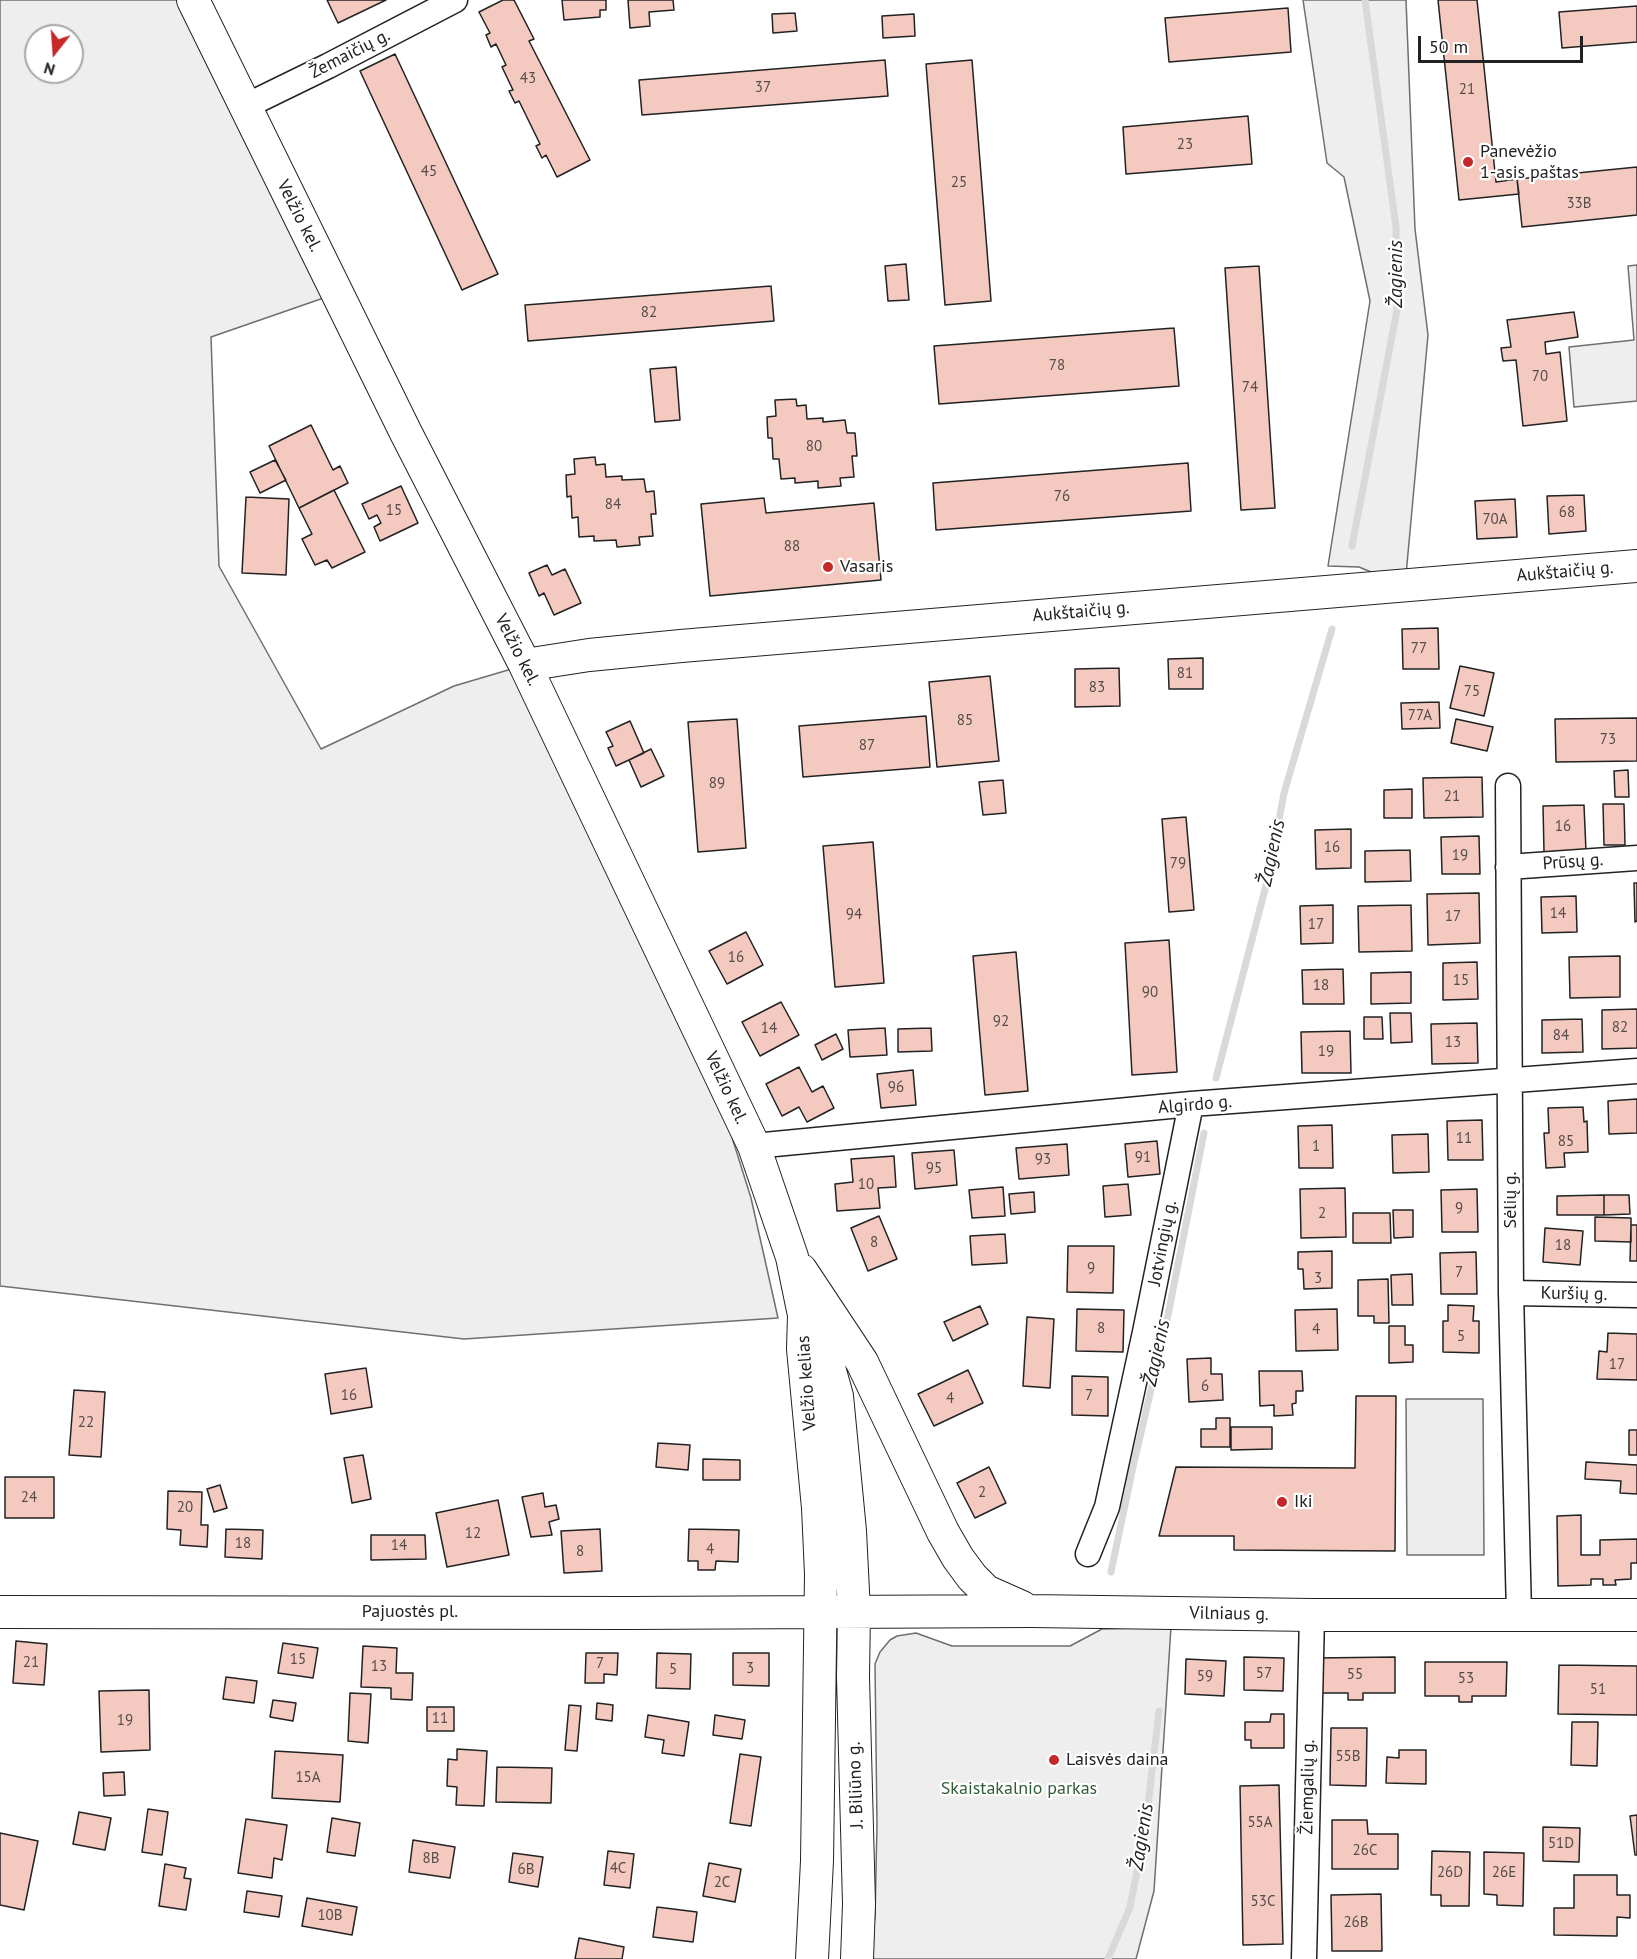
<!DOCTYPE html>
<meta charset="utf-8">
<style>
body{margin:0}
#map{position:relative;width:1637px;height:1959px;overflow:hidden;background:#fff;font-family:"PT Sans",sans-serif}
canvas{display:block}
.north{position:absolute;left:24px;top:24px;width:60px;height:60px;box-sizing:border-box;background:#fff;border:2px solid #a7a7a7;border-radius:50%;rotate:197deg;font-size:16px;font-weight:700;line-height:24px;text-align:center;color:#222}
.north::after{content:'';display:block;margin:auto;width:21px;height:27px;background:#c62828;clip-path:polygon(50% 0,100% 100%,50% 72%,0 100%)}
.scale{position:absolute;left:1418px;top:36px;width:165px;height:27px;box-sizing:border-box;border:3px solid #222;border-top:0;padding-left:8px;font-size:18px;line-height:21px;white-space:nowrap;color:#222;-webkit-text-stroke:4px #fff;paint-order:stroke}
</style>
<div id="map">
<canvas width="1637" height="1959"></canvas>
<div class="north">N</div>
<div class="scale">50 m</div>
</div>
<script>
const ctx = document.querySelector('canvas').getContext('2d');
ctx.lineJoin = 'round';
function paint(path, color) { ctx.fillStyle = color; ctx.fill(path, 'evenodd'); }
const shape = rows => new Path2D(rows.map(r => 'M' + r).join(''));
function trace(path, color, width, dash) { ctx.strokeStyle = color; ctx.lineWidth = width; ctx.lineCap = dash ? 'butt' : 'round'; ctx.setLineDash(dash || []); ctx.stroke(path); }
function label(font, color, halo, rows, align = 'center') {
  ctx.font = font + ' "PT Sans",sans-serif'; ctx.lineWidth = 4.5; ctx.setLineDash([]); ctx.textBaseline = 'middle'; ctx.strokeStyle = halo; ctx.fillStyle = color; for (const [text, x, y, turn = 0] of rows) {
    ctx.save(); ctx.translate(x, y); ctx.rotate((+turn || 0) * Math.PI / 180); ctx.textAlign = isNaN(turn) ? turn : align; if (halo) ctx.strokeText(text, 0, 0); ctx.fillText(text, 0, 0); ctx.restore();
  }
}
const green = shape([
 [0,0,194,0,338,293,211,337,219,566,321,749,454,686,525,665,725,1115,751,1198,778,1318,464,1339,0,1286,0,0],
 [36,36,72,36,72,72,36,72,36,36],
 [1303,0,1406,0,1415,229,1428,335,1405,586,1359,567,1328,566,1370,301,1344,177,1327,163,1303,0],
 [1637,265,1637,401,1574,407,1569,347,1634,340,1628,266,1637,265],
 [1171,1627,1154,1891,1136,1959,869,1959,875,1917,877,1825,875,1664,880,1652,890,1640,897,1636,916,1633,952,1646,1070,1646,1102,1629,1171,1627]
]);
paint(green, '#eee');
trace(green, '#6f6f6f', 1.5);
const parking = shape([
 [1406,1399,1483,1399,1484,1555,1407,1555,1406,1399]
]);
paint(parking, '#ededed');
trace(parking, '#6f6f6f', 1.5);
trace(shape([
 [1352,546,1397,310,1396,227,1365,0],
 [1216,1078,1269,874,1284,793,1332,629],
 [1111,1572,1133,1467,1165,1330,1204,1133],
 [1108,1959,1130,1907,1145,1831,1159,1711]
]), '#d9d9d9', 7);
const building = shape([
 [327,0,386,0,338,23,327,0],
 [503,0,514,0,534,39,529,41,590,160,557,177,546,155,542,158,536,146,540,144,519,101,515,103,509,91,513,90,502,67,506,65,496,44,491,47,486,35,490,33,479,12,503,0],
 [562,0,606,0,606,10,600,10,600,17,564,20,562,0],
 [628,0,673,0,674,10,649,12,650,26,630,28,628,0],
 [1438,0,1477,0,1496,182,1517,179,1519,194,1459,200,1438,0],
 [1637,6,1637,42,1562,48,1559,12,1637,6],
 [1288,8,1291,52,1169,62,1165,18,1288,8],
 [795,13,797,31,773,33,772,14,795,13],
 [914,14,915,36,883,38,882,16,914,14],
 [395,54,498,274,462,290,360,71,395,54],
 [885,60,888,96,642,115,639,80,885,60],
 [972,60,991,301,945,305,926,64,972,60],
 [1248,116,1252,164,1126,174,1123,127,1248,116],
 [1637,167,1637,215,1522,227,1517,179,1637,167],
 [906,264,909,300,888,301,885,266,906,264],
 [1259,266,1275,508,1241,510,1225,268,1259,266],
 [771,286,774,321,528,341,525,305,771,286],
 [1574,312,1578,337,1545,342,1546,354,1560,352,1567,421,1523,426,1516,360,1503,361,1501,348,1511,347,1507,320,1574,312],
 [1174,328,1179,386,939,404,934,346,1174,328],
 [676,367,680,420,655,422,650,369,676,367],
 [796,399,797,406,806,405,807,419,823,418,823,422,845,420,847,433,855,433,857,456,852,456,854,477,840,478,841,486,818,488,818,481,795,483,795,478,781,479,779,459,773,459,772,438,768,438,767,417,776,416,775,400,796,399],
 [311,425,333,470,340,466,348,483,299,508,269,446,311,425],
 [595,457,596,465,605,464,606,477,622,476,622,480,644,479,646,492,654,491,656,514,651,514,653,536,639,537,640,545,617,547,616,540,594,541,594,536,579,537,578,517,572,518,571,496,567,497,566,475,575,474,574,459,595,457],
 [275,460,286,480,260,493,250,472,275,460],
 [1188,463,1191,511,936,530,933,483,1188,463],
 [401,486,418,523,380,541,374,527,381,523,377,515,369,519,362,504,401,486],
 [334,490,365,552,332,568,327,560,315,565,302,539,312,534,299,508,334,490],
 [1584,495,1586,531,1549,534,1547,496,1584,495],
 [246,497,289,499,286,575,242,573,246,497],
 [764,498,766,513,874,503,881,580,710,596,701,504,764,498],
 [1515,499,1517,537,1477,539,1475,501,1515,499],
 [547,565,552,575,565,569,581,603,554,615,544,593,539,596,529,573,547,565],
 [1438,628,1439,669,1403,669,1402,629,1438,628],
 [1203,658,1203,689,1169,689,1168,659,1203,658],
 [1460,666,1494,673,1484,716,1450,708,1460,666],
 [1119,668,1120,706,1075,707,1075,669,1119,668],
 [990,676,999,761,937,767,929,682,990,676],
 [1439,702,1440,728,1402,729,1401,703,1439,702],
 [926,716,930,767,803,777,799,726,926,716],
 [1637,718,1637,761,1556,762,1555,719,1637,718],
 [737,719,746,848,698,852,688,722,737,719],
 [1456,719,1493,727,1487,751,1451,743,1456,719],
 [630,721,644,753,616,766,608,748,613,746,606,732,630,721],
 [651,749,664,776,641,787,629,760,651,749],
 [1628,770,1629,797,1615,797,1614,771,1628,770],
 [1482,777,1483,817,1424,818,1423,778,1482,777],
 [1003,780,1006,813,983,815,979,782,1003,780],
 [1412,789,1412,818,1384,818,1384,790,1412,789],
 [1603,804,1624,804,1625,845,1604,845,1603,804],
 [1584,805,1586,851,1544,852,1543,806,1584,805],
 [1186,817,1194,910,1169,912,1162,819,1186,817],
 [1351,829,1351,868,1316,869,1315,830,1351,829],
 [1479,836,1480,874,1442,874,1441,837,1479,836],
 [873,842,884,983,835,987,823,846,873,842],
 [1410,850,1411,881,1365,882,1365,851,1410,850],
 [1634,883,1637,883,1637,921,1635,922,1634,883],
 [1479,893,1480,943,1428,945,1427,894,1479,893],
 [1576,896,1577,932,1542,933,1541,897,1576,896],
 [1333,905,1333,943,1301,944,1300,906,1333,905],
 [1411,905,1412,951,1359,952,1358,906,1411,905],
 [746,932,763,965,727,984,709,951,746,932],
 [1169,940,1177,1072,1132,1075,1125,943,1169,940],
 [1016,952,1028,1091,985,1095,973,956,1016,952],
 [1620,956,1620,997,1570,998,1569,957,1620,956],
 [1477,962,1478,999,1443,1000,1443,963,1477,962],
 [1343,969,1344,1004,1303,1004,1302,970,1343,969],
 [1411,972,1411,1003,1371,1004,1371,973,1411,972],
 [781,1002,799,1035,760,1056,742,1022,781,1002],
 [1637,1009,1637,1048,1602,1049,1602,1010,1637,1009],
 [1390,1013,1411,1013,1412,1042,1391,1043,1390,1013],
 [1364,1017,1382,1017,1383,1039,1364,1039,1364,1017],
 [1582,1019,1583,1052,1542,1053,1542,1020,1582,1019],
 [1477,1023,1478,1063,1432,1064,1431,1024,1477,1023],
 [885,1028,887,1055,850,1057,848,1030,885,1028],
 [931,1028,932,1051,898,1052,898,1029,931,1028],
 [1350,1031,1351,1073,1302,1073,1301,1032,1350,1031],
 [836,1034,843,1049,822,1060,815,1045,836,1034],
 [799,1067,812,1092,823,1086,834,1108,807,1122,799,1107,782,1116,766,1084,799,1067],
 [913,1070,916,1105,881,1108,877,1074,913,1070],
 [1637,1099,1637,1133,1609,1134,1608,1101,1637,1099],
 [1583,1107,1584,1122,1587,1121,1588,1152,1564,1153,1565,1167,1546,1168,1544,1133,1549,1133,1548,1108,1583,1107],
 [1482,1120,1483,1160,1448,1160,1447,1121,1482,1120],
 [1332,1125,1333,1168,1299,1168,1298,1126,1332,1125],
 [1428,1134,1429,1172,1393,1173,1392,1135,1428,1134],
 [1157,1141,1160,1174,1128,1177,1125,1144,1157,1141],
 [1067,1144,1069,1175,1019,1179,1016,1148,1067,1144],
 [954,1150,957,1185,915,1189,912,1153,954,1150],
 [894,1156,896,1187,878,1188,880,1208,837,1211,835,1184,853,1182,851,1159,894,1156],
 [1128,1184,1131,1215,1105,1217,1103,1186,1128,1184],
 [1003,1187,1005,1216,972,1218,969,1190,1003,1187],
 [1345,1188,1346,1237,1301,1238,1300,1189,1345,1188],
 [1477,1189,1478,1232,1442,1232,1441,1190,1477,1189],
 [1034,1192,1035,1212,1011,1214,1009,1194,1034,1192],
 [1604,1195,1629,1195,1630,1214,1604,1215,1604,1195],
 [1604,1195,1604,1215,1557,1215,1557,1196,1604,1195],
 [1393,1210,1413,1210,1413,1237,1394,1238,1393,1210],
 [1353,1213,1390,1213,1391,1243,1353,1243,1353,1213],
 [879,1216,897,1259,868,1271,851,1228,879,1216],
 [1595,1217,1631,1218,1631,1242,1595,1241,1595,1217],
 [1631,1225,1637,1225,1637,1261,1630,1261,1631,1225],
 [1545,1228,1583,1231,1580,1265,1543,1262,1545,1228],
 [1005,1234,1007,1263,972,1265,970,1236,1005,1234],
 [1068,1246,1114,1246,1113,1293,1067,1292,1068,1246],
 [1332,1251,1332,1288,1304,1289,1303,1269,1298,1269,1298,1252,1332,1251],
 [1476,1252,1477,1294,1441,1294,1440,1253,1476,1252],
 [1412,1274,1413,1305,1392,1305,1391,1275,1412,1274],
 [1388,1279,1389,1323,1374,1323,1374,1316,1358,1316,1358,1280,1388,1279],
 [1448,1305,1474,1306,1473,1321,1479,1321,1479,1353,1443,1352,1443,1321,1448,1321,1448,1305],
 [980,1306,988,1324,953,1341,944,1322,980,1306],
 [1077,1309,1124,1310,1123,1352,1076,1351,1077,1309],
 [1337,1309,1338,1350,1296,1351,1295,1310,1337,1309],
 [1027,1317,1054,1319,1050,1388,1023,1386,1027,1317],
 [1389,1326,1405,1326,1405,1345,1413,1345,1413,1362,1389,1363,1389,1326],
 [1608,1333,1637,1334,1637,1380,1597,1379,1599,1351,1607,1352,1608,1333],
 [1211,1358,1211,1374,1222,1374,1223,1400,1189,1402,1187,1359,1211,1358],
 [366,1368,372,1407,331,1414,325,1374,366,1368],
 [968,1370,983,1403,934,1426,918,1394,968,1370],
 [1259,1371,1302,1371,1303,1391,1296,1391,1296,1403,1292,1404,1293,1415,1274,1416,1274,1405,1260,1406,1259,1371],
 [1072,1376,1108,1377,1108,1416,1072,1415,1072,1376],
 [74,1390,105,1392,101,1457,69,1455,74,1390],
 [1356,1396,1396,1396,1395,1551,1234,1550,1234,1536,1159,1536,1176,1467,1355,1468,1356,1396],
 [1216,1418,1230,1418,1230,1447,1201,1447,1201,1429,1216,1429,1216,1418],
 [1231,1427,1272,1427,1272,1449,1231,1450,1231,1427],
 [1629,1430,1637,1430,1637,1455,1629,1455,1629,1430],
 [658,1443,690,1445,688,1470,656,1467,658,1443],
 [363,1455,371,1499,352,1503,344,1458,363,1455],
 [703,1459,740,1460,740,1480,703,1480,703,1459],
 [1586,1462,1637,1465,1637,1494,1620,1493,1621,1481,1585,1479,1586,1462],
 [989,1467,1006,1503,975,1518,957,1483,989,1467],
 [5,1477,54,1477,54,1518,5,1518,5,1477],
 [220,1485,227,1508,214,1512,207,1489,220,1485],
 [168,1491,202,1492,201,1525,208,1525,207,1547,180,1545,181,1530,167,1529,168,1491],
 [543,1493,545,1507,556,1505,559,1519,549,1522,552,1535,531,1537,522,1497,543,1493],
 [498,1500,509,1555,447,1567,436,1513,498,1500],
 [1581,1515,1581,1555,1600,1555,1600,1540,1637,1539,1637,1563,1631,1563,1631,1579,1615,1580,1616,1585,1603,1585,1603,1579,1591,1579,1591,1585,1558,1586,1557,1516,1581,1515],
 [226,1529,263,1530,262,1559,225,1557,226,1529],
 [600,1529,602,1571,564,1573,561,1531,600,1529],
 [689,1529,739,1530,738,1562,716,1561,715,1570,698,1570,698,1561,688,1561,689,1529],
 [371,1535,425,1535,426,1559,371,1560,371,1535],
 [16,1641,47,1644,44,1685,13,1683,16,1641],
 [283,1643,318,1648,313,1678,278,1673,283,1643],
 [363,1646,397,1648,396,1673,413,1673,412,1700,391,1699,391,1688,361,1687,363,1646],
 [586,1653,618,1653,617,1675,604,1674,604,1683,585,1683,586,1653],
 [657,1653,691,1654,690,1689,656,1688,657,1653],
 [733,1653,769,1653,769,1686,733,1685,733,1653],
 [1244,1657,1284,1658,1283,1691,1244,1690,1244,1657],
 [1395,1657,1395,1693,1363,1693,1363,1700,1348,1700,1348,1693,1316,1693,1316,1658,1395,1657],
 [1186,1659,1226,1661,1224,1696,1185,1694,1186,1659],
 [1425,1662,1507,1662,1506,1696,1472,1696,1472,1702,1459,1702,1459,1696,1425,1696,1425,1662],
 [1559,1665,1637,1666,1637,1715,1558,1714,1559,1665],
 [226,1677,257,1681,254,1703,223,1699,226,1677],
 [149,1690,150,1750,101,1752,99,1691,149,1690],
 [350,1693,371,1694,368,1743,348,1741,350,1693],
 [273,1700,296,1703,293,1721,270,1717,273,1700],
 [597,1703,613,1705,612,1721,596,1719,597,1703],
 [569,1705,581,1706,577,1751,565,1750,569,1705],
 [427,1707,454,1707,454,1731,427,1731,427,1707],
 [1271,1714,1284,1714,1284,1748,1251,1748,1251,1740,1245,1740,1245,1722,1270,1722,1271,1714],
 [648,1715,689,1722,684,1756,662,1753,664,1740,645,1737,648,1715],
 [715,1715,745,1720,742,1739,713,1735,715,1715],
 [1572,1722,1598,1722,1597,1766,1571,1765,1572,1722],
 [1331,1728,1367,1728,1366,1786,1330,1785,1331,1728],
 [457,1749,487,1751,484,1806,456,1805,457,1787,447,1786,448,1759,457,1760,457,1749],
 [1399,1750,1426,1750,1426,1784,1386,1783,1387,1757,1399,1758,1399,1750],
 [275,1751,343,1755,340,1802,272,1798,275,1751],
 [740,1754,761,1757,751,1826,730,1823,740,1754],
 [497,1767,552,1768,551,1803,496,1802,497,1767],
 [124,1772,125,1795,104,1796,103,1773,124,1772],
 [1279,1785,1283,1944,1243,1945,1240,1786,1279,1785],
 [148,1809,168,1812,162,1855,142,1852,148,1809],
 [79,1812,111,1818,105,1850,73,1844,79,1812],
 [1637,1815,1637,1855,1635,1855,1630,1816,1637,1815],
 [332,1818,360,1823,355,1856,327,1852,332,1818],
 [246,1819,287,1825,282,1860,274,1858,272,1878,238,1873,246,1819],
 [1332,1820,1367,1820,1368,1834,1398,1834,1398,1869,1332,1869,1332,1820],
 [1543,1827,1580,1828,1579,1862,1543,1861,1543,1827],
 [0,1833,38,1841,24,1910,0,1905,0,1833],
 [413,1840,455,1847,450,1878,409,1872,413,1840],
 [608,1851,634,1854,630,1888,604,1885,608,1851],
 [1432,1851,1470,1852,1469,1906,1441,1906,1441,1895,1431,1895,1432,1851],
 [1484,1852,1524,1853,1523,1906,1497,1905,1497,1895,1484,1894,1484,1852],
 [513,1853,543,1857,538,1887,509,1882,513,1853],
 [709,1863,741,1869,735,1902,703,1896,709,1863],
 [165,1864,186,1868,184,1878,191,1879,186,1910,159,1906,165,1864],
 [1574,1875,1617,1875,1617,1895,1630,1895,1630,1918,1617,1917,1617,1936,1554,1935,1554,1908,1574,1908,1574,1875],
 [247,1891,282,1896,279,1917,244,1912,247,1891],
 [1381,1894,1382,1951,1332,1951,1331,1895,1381,1894],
 [307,1898,357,1907,352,1935,302,1926,307,1898],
 [657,1907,697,1912,693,1942,653,1937,657,1907],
 [579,1938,624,1947,622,1959,575,1959,579,1938]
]);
paint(building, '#f3c9c0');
trace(building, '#222', 1.5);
const minor = shape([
 [244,107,328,66,455,0],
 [1508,786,1511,1293,1519,1614],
 [1508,867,1637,858],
 [754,1146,1191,1104,1637,1071],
 [1511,1293,1637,1295],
 [1088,1554,1107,1507,1145,1332,1191,1104],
 [1304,1959,1312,1615]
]);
const major = shape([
 [193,0,406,433,525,665,754,1146,792,1257,804,1315,803,1349,818,1508,821,1574,817,1861,812,1959],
 [525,665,589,655,681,646,1637,566],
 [801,1270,862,1362,943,1532,958,1558,972,1577,986,1591,1022,1607],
 [804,1316,823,1346,837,1396,850,1531,854,1611,853,1677,859,1904,857,1959],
 [0,1612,629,1613,1031,1611,1312,1615,1637,1615]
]);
trace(minor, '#222', 27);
trace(major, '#222', 34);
trace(minor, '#fff', 24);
trace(major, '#fff', 32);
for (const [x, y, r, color] of [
 [1468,162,6,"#c62828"],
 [828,567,6,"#c62828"],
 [1282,1502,6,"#c62828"],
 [1054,1760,6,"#c62828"]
]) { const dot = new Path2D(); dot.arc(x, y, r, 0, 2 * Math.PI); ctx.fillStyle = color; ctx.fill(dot); trace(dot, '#fff', 2); }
label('15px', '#564c4a', null, [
 ["43",528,79],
 ["37",763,88],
 ["21",1467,90],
 ["23",1185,145],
 ["45",429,172],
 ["25",959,183],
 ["33B",1579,204],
 ["82",649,313],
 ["78",1057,366],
 ["70",1540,377],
 ["74",1250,388],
 ["80",814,447],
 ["76",1062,497],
 ["84",613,505],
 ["15",394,511],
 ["68",1567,513],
 ["70A",1495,520],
 ["88",792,547],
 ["77",1419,649],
 ["81",1185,674],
 ["83",1097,688],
 ["75",1472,692],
 ["77A",1420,716],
 ["85",965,721],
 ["73",1608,740],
 ["87",867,746],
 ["89",717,784],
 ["21",1452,797],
 ["16",1563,827],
 ["16",1332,848],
 ["19",1460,856],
 ["79",1178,864],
 ["14",1558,914],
 ["94",854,915],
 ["17",1453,917],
 ["17",1316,925],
 ["16",736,958],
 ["15",1461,981],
 ["18",1321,986],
 ["90",1150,993],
 ["92",1001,1022],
 ["82",1620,1028],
 ["14",769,1029],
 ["84",1561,1036],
 ["13",1453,1043],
 ["19",1326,1052],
 ["96",896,1088],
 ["11",1464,1139],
 ["85",1566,1142],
 ["1",1316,1147],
 ["91",1143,1158],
 ["93",1043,1160],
 ["95",934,1169],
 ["10",866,1185],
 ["9",1459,1209],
 ["2",1322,1214],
 ["8",874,1243],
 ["18",1563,1246],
 ["9",1091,1269],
 ["7",1459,1273],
 ["3",1318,1279],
 ["8",1101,1329],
 ["4",1316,1330],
 ["5",1461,1337],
 ["17",1617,1365],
 ["6",1205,1387],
 ["16",349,1396],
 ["7",1089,1396],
 ["4",950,1399],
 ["22",86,1423],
 ["2",982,1493],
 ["24",29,1498],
 ["20",185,1508],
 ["12",473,1534],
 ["18",243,1544],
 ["14",399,1546],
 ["4",710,1550],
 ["8",580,1552],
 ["15",298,1660],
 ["21",31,1663],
 ["7",600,1664],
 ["13",379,1667],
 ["3",750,1669],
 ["5",673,1670],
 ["57",1264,1674],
 ["55",1355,1675],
 ["59",1205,1677],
 ["53",1466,1679],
 ["51",1598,1690],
 ["11",440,1719],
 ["19",125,1721],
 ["55B",1348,1757],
 ["15A",308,1778],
 ["55A",1260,1823],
 ["51D",1561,1844],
 ["26C",1365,1851],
 ["8B",431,1859],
 ["4C",618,1869],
 ["6B",526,1870],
 ["26D",1450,1873],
 ["26E",1504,1873],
 ["2C",722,1883],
 ["53C",1263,1902],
 ["10B",330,1916],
 ["26B",1356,1923]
]);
label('18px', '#222', '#fff', [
 ["Žemaičių g.",350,54,-27],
 ["Velžio kel.",299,216,63],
 ["Aukštaičių g.",1565,572,-5],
 ["Aukštaičių g.",1081,612,-5],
 ["Velžio kel.",517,650,63],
 ["Prūsų g.",1573,862,-4],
 ["Velžio kel.",726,1088,65],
 ["Algirdo g.",1195,1105,-5],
 ["Sėlių g.",1511,1200,-90],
 ["Jotvingių g.",1163,1243,-79],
 ["Kuršių g.",1574,1294,1],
 ["Velžio kelias",807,1383,-94],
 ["Pajuostės pl.",410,1612],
 ["Vilniaus g.",1229,1614,1],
 ["J. Biliūno g.",856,1785,-92],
 ["Žiemgalių g.",1308,1787,-89]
]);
label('18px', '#222', '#fff', [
 ["Panevėžio",1480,152],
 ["1-asis paštas",1480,173],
 ["Vasaris",840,567],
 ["Iki",1294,1502],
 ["Laisvės daina",1066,1760]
], 'left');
label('18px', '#2f5e38', '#fff', [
 ["Skaistakalnio parkas",1019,1789]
]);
label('italic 20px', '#222', '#fff', [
 ["Žagienis",1396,274,-90],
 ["Žagienis",1272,853,-78],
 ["Žagienis",1157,1353,-78],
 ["Žagienis",1142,1837,-81]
]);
</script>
